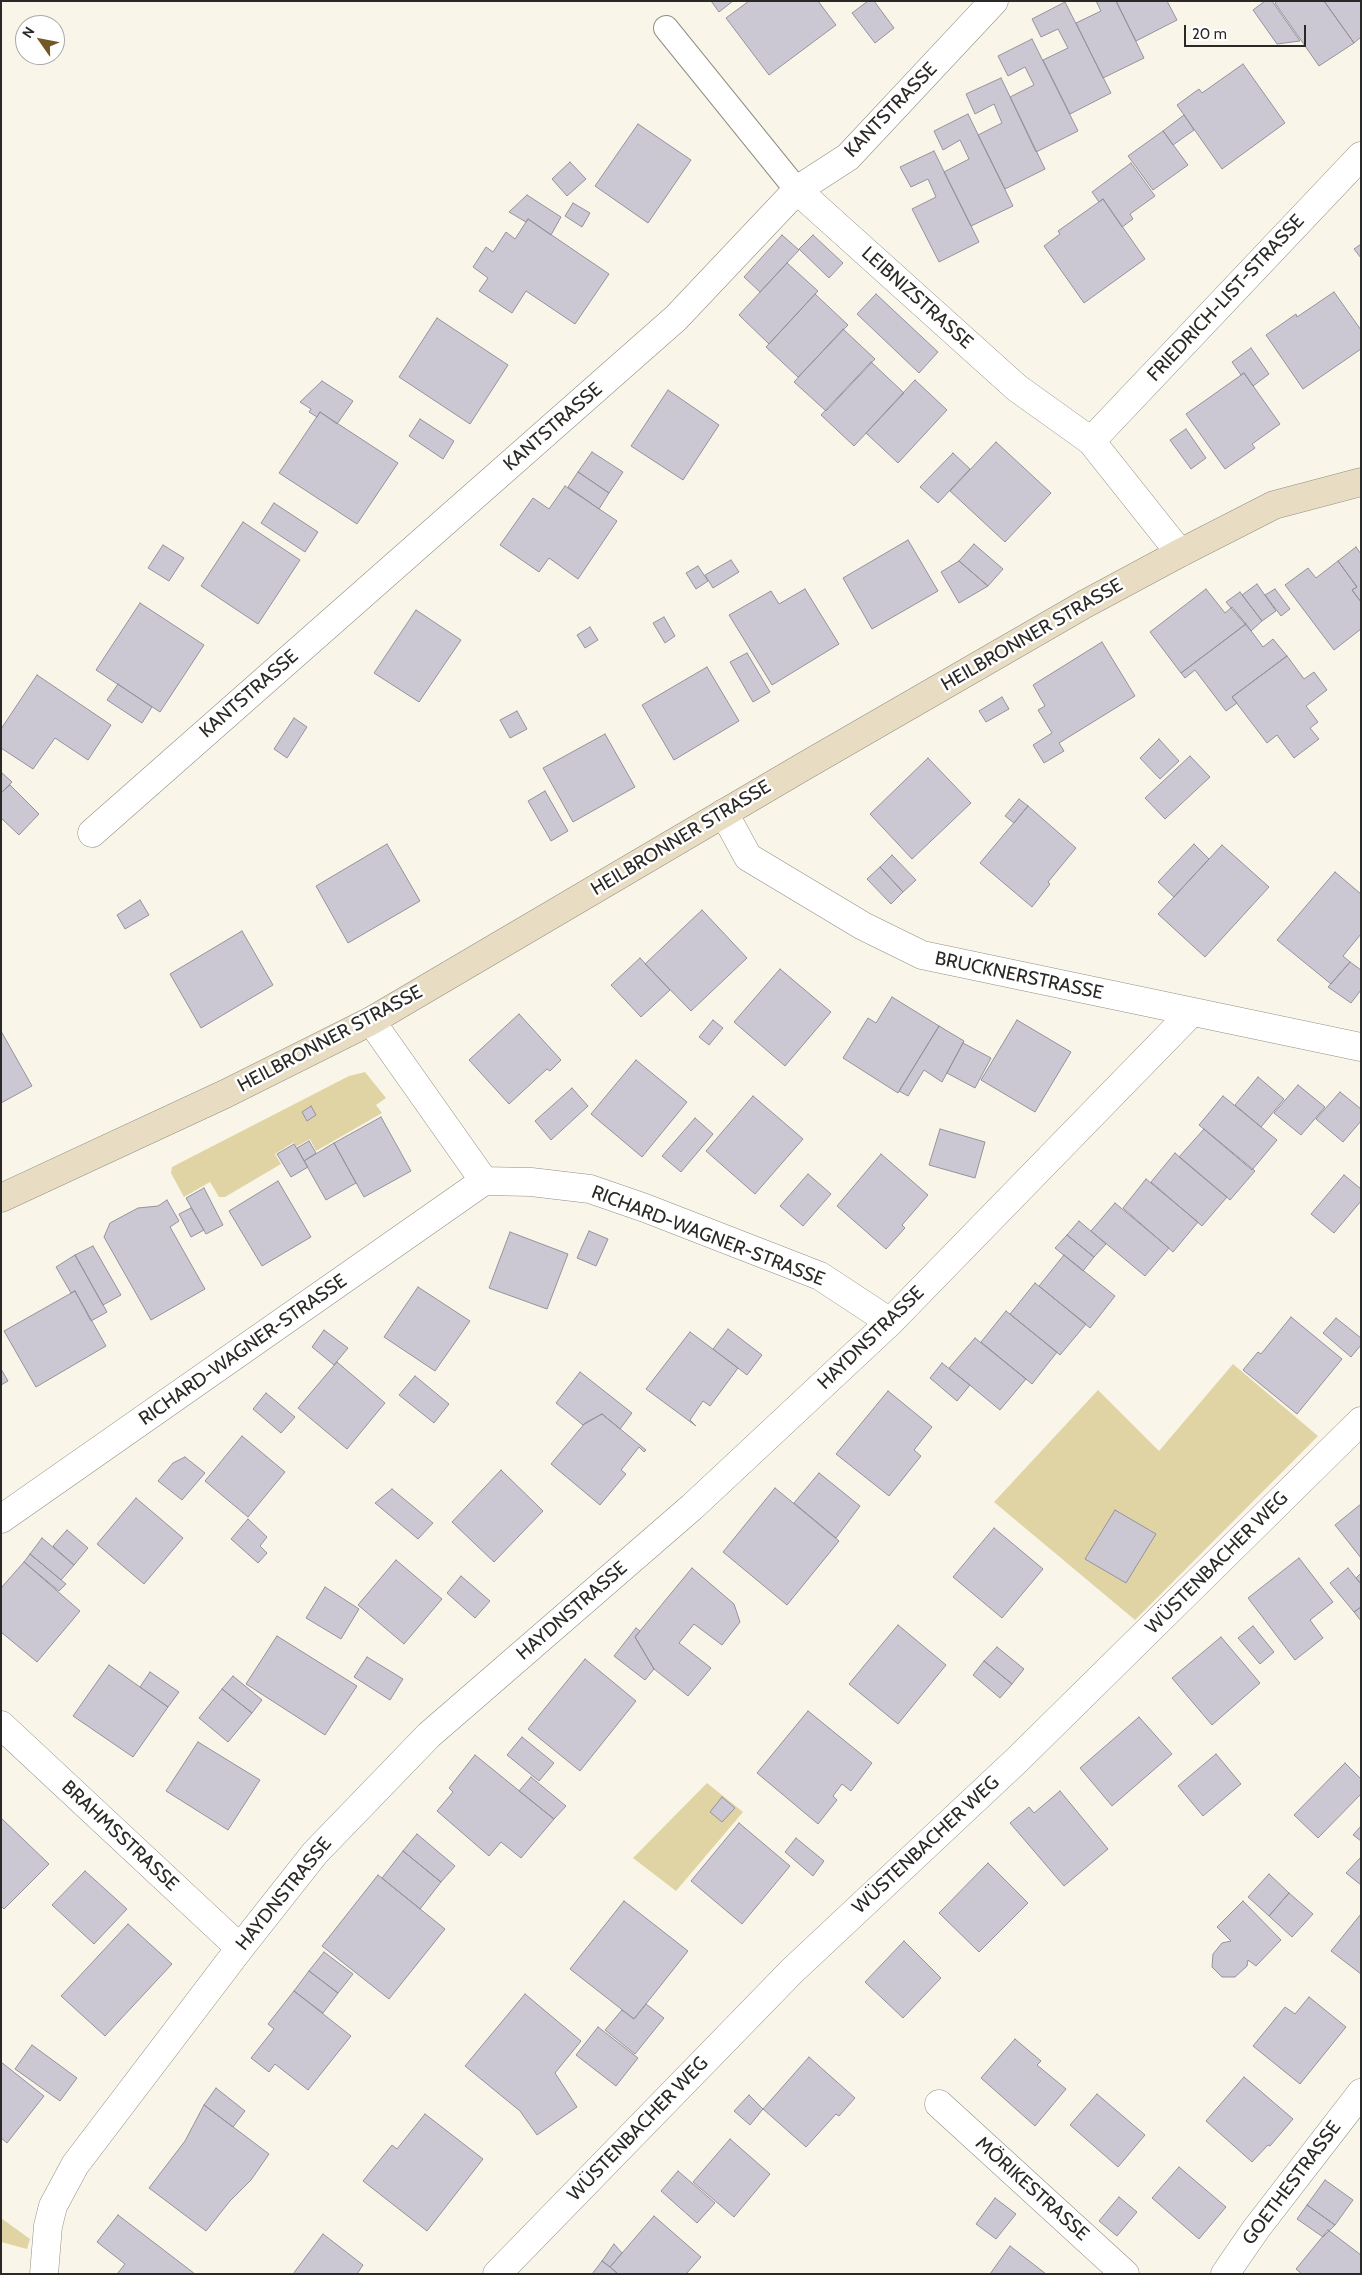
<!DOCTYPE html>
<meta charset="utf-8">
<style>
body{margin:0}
#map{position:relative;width:1362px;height:2275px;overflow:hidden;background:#f9f5e9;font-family:Cabin,sans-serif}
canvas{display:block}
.frame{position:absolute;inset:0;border:2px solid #2b2925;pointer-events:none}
.north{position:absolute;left:15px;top:15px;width:50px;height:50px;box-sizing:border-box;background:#fff;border:1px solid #aaa9a8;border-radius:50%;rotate:303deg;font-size:14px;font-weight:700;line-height:20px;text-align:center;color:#2b2925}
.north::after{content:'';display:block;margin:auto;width:18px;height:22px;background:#725829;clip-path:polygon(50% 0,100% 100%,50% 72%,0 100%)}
.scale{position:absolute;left:1184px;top:25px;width:122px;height:22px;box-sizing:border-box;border:2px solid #2b2925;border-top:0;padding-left:6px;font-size:15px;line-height:18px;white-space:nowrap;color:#2b2925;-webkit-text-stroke:4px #fff;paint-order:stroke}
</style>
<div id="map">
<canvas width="1362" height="2275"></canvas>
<div class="frame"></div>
<div class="north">N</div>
<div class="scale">20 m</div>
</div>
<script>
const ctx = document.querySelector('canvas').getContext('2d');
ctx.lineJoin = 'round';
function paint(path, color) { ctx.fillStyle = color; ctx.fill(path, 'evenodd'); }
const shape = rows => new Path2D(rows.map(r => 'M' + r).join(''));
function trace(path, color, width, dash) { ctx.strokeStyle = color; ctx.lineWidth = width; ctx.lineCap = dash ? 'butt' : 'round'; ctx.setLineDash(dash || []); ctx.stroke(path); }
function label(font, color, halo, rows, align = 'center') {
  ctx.font = font + ' Cabin,sans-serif'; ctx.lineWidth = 5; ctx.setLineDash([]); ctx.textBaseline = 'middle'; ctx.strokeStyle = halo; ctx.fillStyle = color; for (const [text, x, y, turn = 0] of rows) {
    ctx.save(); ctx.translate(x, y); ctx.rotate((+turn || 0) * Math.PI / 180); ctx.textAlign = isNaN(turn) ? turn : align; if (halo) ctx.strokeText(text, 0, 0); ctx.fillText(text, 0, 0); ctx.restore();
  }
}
paint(shape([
 [365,1072,386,1098,376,1105,382,1113,316,1151,310,1139,296,1147,294,1142,275,1154,281,1164,225,1197,219,1197,210,1182,184,1197,171,1173,172,1167,349,1076],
 [1233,1364,1318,1436,1135,1620,994,1502,1098,1390,1159,1451],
 [707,1783,743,1812,676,1891,633,1858],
 [1,2218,30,2239,27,2249,1,2242]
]), '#e0d4a5');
const building = shape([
 [711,1,733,1,719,12,711,1],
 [749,1,818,1,836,25,769,75,726,18,749,1],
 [868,1,874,1,894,28,875,43,852,13,868,1],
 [1096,1,1116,1,1144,58,1103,78,1076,23,1101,11,1096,1],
 [1116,1,1167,1,1177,20,1136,41,1116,1],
 [1265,1,1272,1,1300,41,1277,44,1253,10,1265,1],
 [1277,1,1324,1,1354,43,1319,66,1275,3,1277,1],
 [1324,1,1361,1,1361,37,1354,43,1324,1],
 [1065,2,1111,93,1070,114,1043,60,1068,48,1058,29,1041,37,1032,19,1065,2],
 [1032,39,1078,131,1036,152,1010,97,1034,85,1025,67,1008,76,998,56,1032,39],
 [1243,64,1285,123,1222,169,1177,105,1199,89,1202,93,1243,64],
 [1001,78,1045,169,1005,189,978,135,1002,123,994,104,975,114,966,94,1001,78],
 [968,114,1013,206,971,226,944,172,969,159,960,140,943,150,934,131,968,114],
 [1184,115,1194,130,1173,145,1163,131,1184,115],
 [638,124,691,160,648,223,595,186,638,124],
 [1163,131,1188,165,1153,190,1128,156,1163,131],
 [934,151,979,242,939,262,912,209,936,197,928,179,911,187,900,167,934,151],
 [570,162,586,179,567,196,552,179,570,162],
 [1131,163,1155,196,1130,214,1133,219,1122,227,1103,199,1099,202,1092,192,1131,163],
 [527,195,561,217,551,235,528,219,526,222,509,212,527,195],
 [1103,199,1145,259,1084,303,1044,246,1060,234,1058,231,1103,199],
 [573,203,590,213,582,227,565,216,573,203],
 [528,219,609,274,575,324,526,291,512,313,479,291,488,278,473,267,486,247,493,252,506,232,515,239,528,219],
 [782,235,799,250,760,292,744,277,782,235],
 [813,235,843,263,829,278,799,249,813,235],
 [1361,244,1361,258,1354,249,1361,244],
 [787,263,818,291,769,344,739,315,787,263],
 [1334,292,1361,330,1361,349,1303,389,1266,335,1296,314,1297,317,1334,292],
 [815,294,848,325,798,377,766,347,815,294],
 [876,294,938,352,919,373,857,314,876,294],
 [437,318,508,365,470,424,399,377,437,318],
 [843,329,875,359,826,411,794,382,843,329],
 [1251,348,1269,374,1253,386,1244,373,1241,375,1232,362,1251,348],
 [871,362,904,393,854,446,821,415,871,362],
 [1244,373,1280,424,1252,444,1255,448,1225,469,1186,414,1244,373],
 [915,380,947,410,898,463,866,433,915,380],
 [322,381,353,401,337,424,320,412,317,417,309,412,311,409,300,402,322,381],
 [668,390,719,425,683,480,631,446,668,390],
 [320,412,398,463,357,524,279,473,320,412],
 [420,419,454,441,443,459,409,436,420,419],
 [1186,429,1206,458,1191,469,1170,440,1186,429],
 [996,442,1051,493,1005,542,950,491,996,442],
 [592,452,623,472,609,493,578,472,592,452],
 [953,453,970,469,938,503,920,487,953,453],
 [578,472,609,493,599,509,568,487,578,472],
 [565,486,617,521,578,579,549,558,539,572,500,545,533,498,549,509,565,486],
 [274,503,318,532,305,552,261,523,274,503],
 [243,522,300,560,258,624,201,586,243,522],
 [908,540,938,591,872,629,843,578,908,540],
 [974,544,1003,569,988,586,959,561,974,544],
 [163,545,184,558,169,581,148,568,163,545],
 [1356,547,1361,554,1361,602,1352,590,1357,587,1338,561,1356,547],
 [731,560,739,572,713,588,705,575,731,560],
 [959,561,988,586,959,603,941,572,959,561],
 [1338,561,1357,587,1352,590,1361,602,1361,629,1334,650,1285,585,1308,568,1316,578,1338,561],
 [698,566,708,581,696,589,686,573,698,566],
 [1257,584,1276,611,1262,621,1242,595,1257,584],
 [805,589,839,644,772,685,729,615,771,591,779,604,805,589],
 [1206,589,1225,613,1232,607,1246,624,1181,673,1150,632,1206,589],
 [1275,589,1290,609,1281,616,1265,595,1275,589],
 [1240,592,1262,621,1251,631,1226,602,1240,592],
 [140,603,204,645,160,712,96,670,140,603],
 [416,610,461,640,419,702,374,673,416,610],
 [664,617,675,636,665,643,653,623,664,617],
 [1246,624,1263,647,1273,639,1287,656,1232,697,1237,703,1226,711,1195,670,1185,678,1181,673,1246,624],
 [590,627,598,640,585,648,577,635,590,627],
 [1102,642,1135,696,1059,743,1064,751,1044,763,1033,745,1052,733,1038,710,1045,706,1033,685,1102,642],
 [747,653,770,692,753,702,730,662,747,653],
 [1287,656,1304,679,1314,672,1327,690,1306,706,1318,722,1310,728,1319,739,1294,758,1277,735,1267,743,1232,697,1287,656],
 [707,667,739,721,674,760,642,705,707,667],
 [37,675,111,725,88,760,55,738,33,769,1,748,1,729,37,675],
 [118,684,152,707,142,723,107,700,118,684],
 [1002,697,1009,709,986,722,979,711,1002,697],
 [517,711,527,729,510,738,500,720,517,711],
 [294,718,307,727,287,758,274,749,294,718],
 [605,734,635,787,573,822,543,768,605,734],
 [1159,739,1179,761,1160,779,1140,758,1159,739],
 [1190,756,1210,777,1165,819,1145,798,1190,756],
 [928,758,971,803,912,859,870,814,928,758],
 [1,772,12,782,1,793,1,772],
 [10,785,39,814,19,835,1,818,1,793,10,785],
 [545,791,568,831,551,841,528,801,545,791],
 [1019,799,1028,806,1014,823,1005,816,1019,799],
 [1028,806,1076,848,1048,882,1050,884,1032,907,980,863,1028,806],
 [387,844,420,901,348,943,316,886,387,844],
 [1194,844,1209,859,1174,897,1158,882,1194,844],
 [1222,845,1269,887,1205,957,1158,914,1222,845],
 [892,855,916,880,903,892,880,867,892,855],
 [880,867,903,892,891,904,867,879,880,867],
 [1335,872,1361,894,1361,934,1343,956,1350,962,1331,984,1277,940,1335,872],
 [140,900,149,915,125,929,117,915,140,900],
 [702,910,747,958,691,1011,645,964,702,910],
 [242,931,273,985,201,1028,170,974,242,931],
 [640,958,670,990,641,1017,611,985,640,958],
 [1350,962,1361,970,1361,990,1351,1003,1328,987,1350,962],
 [780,969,831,1012,785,1066,734,1022,780,969],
 [892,997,939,1026,898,1093,843,1058,868,1018,876,1023,892,997],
 [519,1014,561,1060,550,1071,547,1069,509,1104,469,1060,519,1014],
 [713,1020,723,1028,709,1045,699,1037,713,1020],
 [1017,1020,1071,1052,1035,1112,981,1080,1017,1020],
 [939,1026,964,1041,942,1082,924,1070,908,1096,899,1091,939,1026],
 [1,1031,32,1086,1,1103,1,1031],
 [963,1043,991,1058,975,1088,947,1073,963,1043],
 [636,1060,687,1102,642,1157,591,1114,636,1060],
 [1258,1077,1284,1099,1261,1127,1235,1105,1258,1077],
 [1298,1085,1325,1107,1301,1135,1274,1113,1298,1085],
 [572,1088,588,1106,551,1140,535,1121,572,1088],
 [1340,1092,1361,1109,1361,1121,1343,1142,1316,1119,1340,1092],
 [753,1096,803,1139,755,1194,706,1151,753,1096],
 [1223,1096,1277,1140,1252,1170,1199,1125,1223,1096],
 [311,1106,316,1115,307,1121,302,1112,311,1106],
 [381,1117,411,1171,364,1197,334,1143,381,1117],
 [695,1118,713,1134,681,1172,662,1156,695,1118],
 [940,1129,985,1142,975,1178,929,1165,940,1129],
 [1204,1129,1255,1171,1230,1200,1179,1157,1204,1129],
 [309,1141,316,1153,304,1161,297,1148,309,1141],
 [334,1143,356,1183,326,1200,304,1161,334,1143],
 [294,1144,308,1167,291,1177,277,1154,294,1144],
 [1175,1153,1227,1197,1202,1226,1151,1182,1175,1153],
 [881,1154,928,1195,902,1225,905,1228,886,1249,837,1206,881,1154],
 [808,1174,831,1194,803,1226,780,1206,808,1174],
 [1344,1175,1361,1189,1361,1201,1334,1233,1311,1214,1344,1175],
 [1146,1179,1198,1222,1173,1252,1123,1208,1146,1179],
 [278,1181,311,1237,262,1266,229,1211,278,1181],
 [204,1188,223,1225,206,1234,186,1198,204,1188],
 [167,1200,179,1221,170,1227,205,1289,151,1320,104,1237,110,1223,138,1208,158,1206,167,1200],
 [1115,1203,1169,1248,1145,1276,1091,1231,1115,1203],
 [191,1208,204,1230,191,1237,179,1214,191,1208],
 [1079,1221,1106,1244,1094,1257,1067,1235,1079,1221],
 [589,1231,608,1239,596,1266,577,1258,589,1231],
 [510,1232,568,1254,547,1309,489,1288,510,1232],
 [1067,1235,1094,1257,1083,1271,1055,1248,1067,1235],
 [93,1246,121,1295,103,1305,75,1255,93,1246],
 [75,1255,107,1312,91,1321,75,1291,71,1293,56,1267,75,1255],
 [1064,1255,1115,1296,1090,1328,1039,1286,1064,1255],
 [1035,1283,1086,1324,1060,1355,1010,1314,1035,1283],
 [418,1287,470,1321,435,1371,384,1337,418,1287],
 [75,1291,106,1346,36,1387,4,1331,75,1291],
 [1006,1311,1057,1352,1032,1384,981,1342,1006,1311],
 [1291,1317,1342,1359,1297,1414,1243,1370,1258,1352,1261,1354,1291,1317],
 [1336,1318,1361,1338,1361,1345,1351,1357,1323,1333,1336,1318],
 [728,1329,762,1355,747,1375,713,1349,728,1329],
 [324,1330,348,1348,334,1365,312,1347,324,1330],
 [690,1332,738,1368,710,1406,703,1401,690,1420,696,1426,646,1389,690,1332],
 [975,1338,1026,1379,1000,1410,949,1368,975,1338],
 [337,1362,385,1403,347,1449,298,1408,337,1362],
 [942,1363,970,1385,957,1401,930,1378,942,1363],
 [1,1369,8,1381,1,1385,1,1369],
 [580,1372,632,1413,620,1429,602,1414,583,1425,556,1403,580,1372],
 [415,1376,449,1404,434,1423,399,1395,415,1376],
 [888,1391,932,1427,914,1450,921,1456,889,1496,836,1454,888,1391],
 [266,1393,295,1417,281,1433,253,1409,266,1393],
 [602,1414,646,1450,644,1452,639,1447,621,1470,626,1474,600,1505,551,1464,585,1423,602,1414],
 [242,1436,285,1472,248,1517,205,1481,242,1436],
 [185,1457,205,1473,182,1500,158,1481,173,1463,185,1457],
 [501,1470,543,1511,494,1562,452,1522,501,1470],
 [819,1473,860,1506,836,1538,794,1503,819,1473],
 [775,1488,839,1541,787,1605,723,1552,775,1488],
 [392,1489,433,1523,418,1539,375,1503,392,1489],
 [136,1498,183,1538,144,1584,97,1544,136,1498],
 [1361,1504,1361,1558,1335,1525,1361,1504],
 [1115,1510,1156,1534,1126,1583,1085,1559,1115,1510],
 [248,1519,267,1537,260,1546,267,1553,258,1563,231,1539,248,1519],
 [994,1528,1043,1569,1002,1618,953,1577,994,1528],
 [67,1530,88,1548,74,1565,53,1546,67,1530],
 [42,1538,74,1565,61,1580,30,1554,42,1538],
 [30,1554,66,1584,59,1591,24,1562,30,1554],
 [1299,1558,1333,1602,1310,1620,1323,1638,1295,1660,1248,1598,1299,1558],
 [396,1560,442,1599,404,1644,358,1605,396,1560],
 [24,1562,80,1611,37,1662,1,1632,1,1588,24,1562],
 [692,1568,734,1604,740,1622,722,1645,694,1624,679,1643,711,1668,688,1696,654,1669,635,1637,692,1568],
 [1348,1568,1361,1584,1361,1607,1354,1612,1330,1583,1348,1568],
 [1361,1573,1361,1584,1356,1578,1361,1573],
 [461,1576,490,1601,475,1618,447,1593,461,1576],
 [325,1587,359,1609,341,1639,306,1618,325,1587],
 [1361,1607,1361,1621,1354,1612,1361,1607],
 [898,1625,946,1665,898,1724,849,1684,898,1625],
 [1253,1626,1274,1652,1260,1664,1238,1638,1253,1626],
 [636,1628,640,1631,635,1637,654,1669,645,1680,614,1656,636,1628],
 [277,1636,357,1686,325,1735,246,1684,277,1636],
 [1221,1637,1260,1683,1212,1725,1172,1678,1221,1637],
 [997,1647,1024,1669,1012,1684,984,1661,997,1647],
 [367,1657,403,1679,390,1700,354,1677,367,1657],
 [585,1659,636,1701,580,1771,528,1729,585,1659],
 [984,1661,1012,1684,1000,1698,973,1675,984,1661],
 [109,1665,168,1707,133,1757,73,1716,109,1665],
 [150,1672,179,1692,168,1707,140,1687,150,1672],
 [233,1676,262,1700,252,1713,222,1689,233,1676],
 [222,1689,252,1713,228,1742,199,1718,222,1689],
 [808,1711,872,1763,851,1791,842,1784,833,1796,837,1800,818,1824,757,1773,808,1711],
 [1139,1717,1172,1754,1112,1806,1080,1768,1139,1717],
 [522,1737,554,1763,539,1781,507,1755,522,1737],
 [198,1742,260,1780,228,1830,166,1791,198,1742],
 [1216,1754,1241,1784,1203,1816,1178,1786,1216,1754],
 [475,1755,554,1819,521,1858,501,1842,489,1856,437,1811,453,1792,449,1788,475,1755],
 [1345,1763,1361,1779,1361,1794,1318,1838,1294,1815,1345,1763],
 [531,1777,566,1806,554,1819,519,1791,531,1777],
 [1060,1791,1108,1849,1064,1886,1010,1823,1029,1807,1034,1813,1060,1791],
 [722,1797,735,1808,722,1822,710,1812,722,1797],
 [1,1818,49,1864,4,1909,1,1906,1,1818],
 [739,1823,790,1866,742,1924,691,1881,739,1823],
 [1361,1826,1361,1841,1353,1835,1361,1826],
 [417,1834,455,1866,441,1882,403,1851,417,1834],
 [796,1838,824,1861,813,1876,785,1852,796,1838],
 [403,1851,441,1882,420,1909,382,1878,403,1851],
 [1361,1857,1361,1885,1346,1873,1361,1857],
 [988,1863,1028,1903,979,1952,939,1913,988,1863],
 [85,1871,127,1909,94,1944,52,1905,85,1871],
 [1269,1874,1289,1893,1269,1916,1248,1897,1269,1874],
 [378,1875,445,1929,389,1999,322,1946,378,1875],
 [1289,1893,1313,1914,1292,1937,1269,1916,1289,1893],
 [624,1901,688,1951,634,2019,570,1969,624,1901],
 [1243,1901,1281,1940,1256,1966,1248,1960,1247,1966,1235,1977,1222,1977,1212,1967,1213,1954,1222,1943,1231,1941,1217,1927,1243,1901],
 [1361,1914,1361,1974,1331,1951,1361,1914],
 [128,1924,172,1964,105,2036,61,1996,128,1924],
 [904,1941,941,1978,903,2018,865,1982,904,1941],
 [324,1952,353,1974,338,1993,309,1971,324,1952],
 [309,1971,338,1993,323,2013,294,1991,309,1971],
 [294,1991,351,2036,308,2090,275,2064,269,2072,251,2058,274,2029,268,2024,294,1991],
 [525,1994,581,2041,555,2073,577,2107,537,2135,520,2111,465,2066,525,1994],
 [1309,1997,1346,2027,1300,2084,1253,2046,1285,2007,1295,2014,1309,1997],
 [646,2004,664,2018,635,2054,605,2030,622,2010,634,2019,646,2004],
 [598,2027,638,2058,616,2086,576,2055,598,2027],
 [1015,2039,1041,2061,1037,2065,1066,2089,1035,2126,981,2078,1015,2039],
 [32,2045,77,2078,60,2101,15,2069,32,2045],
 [809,2057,855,2098,839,2116,836,2114,806,2147,763,2109,809,2057],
 [1,2062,44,2096,7,2143,1,2138,1,2062],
 [1244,2077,1293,2119,1270,2146,1268,2145,1252,2162,1206,2121,1244,2077],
 [216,2088,245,2111,233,2127,204,2105,216,2088],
 [1097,2094,1145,2135,1118,2167,1070,2125,1097,2094],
 [749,2095,763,2109,750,2125,734,2111,749,2095],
 [204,2105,269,2154,251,2180,230,2201,206,2231,149,2188,185,2141,204,2105],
 [425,2114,483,2159,427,2231,363,2181,392,2145,397,2149,425,2114],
 [730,2139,770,2174,734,2217,693,2182,730,2139],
 [1179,2167,1226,2207,1199,2239,1152,2198,1179,2167],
 [678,2171,715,2203,697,2223,661,2191,678,2171],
 [1325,2180,1353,2200,1335,2225,1307,2205,1325,2180],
 [1119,2197,1137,2212,1117,2236,1099,2221,1119,2197],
 [995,2198,1016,2214,996,2239,976,2224,995,2198],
 [1307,2205,1335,2225,1323,2237,1297,2219,1307,2205],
 [118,2215,195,2274,117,2274,125,2264,97,2242,118,2215],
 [654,2216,701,2257,686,2274,618,2274,610,2267,654,2216],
 [1328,2230,1361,2255,1361,2274,1302,2274,1296,2269,1328,2230],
 [323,2234,363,2265,357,2274,293,2274,323,2234],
 [614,2244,622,2253,610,2267,602,2261,614,2244],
 [1010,2246,1046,2274,990,2274,1010,2246],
 [602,2261,610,2267,618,2274,592,2274,602,2261]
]);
paint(building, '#cbc7d3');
trace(building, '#96929d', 1);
const lane = shape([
 [666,28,797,190]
]);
const street = shape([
 [797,190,1017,388,1091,441,1180,553],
 [1091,441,1361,156],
 [724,813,748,857,863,926,922,955,1361,1047],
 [92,833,676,318,797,190,848,157,994,1],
 [371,1021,484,1181],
 [1,1519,484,1181,531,1182,590,1189,645,1208,820,1276,890,1322],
 [1,1725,240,1948],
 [939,2104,1125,2274],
 [44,2274,48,2226,53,2206,75,2165,240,1948,315,1853,429,1735,692,1507,890,1322,1192,1012],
 [497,2274,792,1971,1017,1760,1361,1421],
 [1225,2274,1256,2229,1361,2093]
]);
const secondary = shape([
 [1,1198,225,1094,371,1021,801,768,1085,604,1180,553,1274,505,1361,482]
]);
trace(lane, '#918e83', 26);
trace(street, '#918e83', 29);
trace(secondary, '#918e83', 29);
trace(lane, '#fff', 24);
trace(street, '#fff', 28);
trace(secondary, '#e8ddc3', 28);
label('19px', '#2b2925', '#fff', [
 ["KANTSTRASSE",891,110,-46],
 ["LEIBNIZSTRASSE",917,298,42],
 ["FRIEDRICH-LIST-STRASSE",1226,298,-47],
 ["KANTSTRASSE",553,427,-41],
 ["HEILBRONNER STRASSE",1032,635,-30],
 ["KANTSTRASSE",249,694,-41],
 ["HEILBRONNER STRASSE",681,838,-31],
 ["BRUCKNERSTRASSE",1019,976,12],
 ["HEILBRONNER STRASSE",330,1039,-28],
 ["RICHARD-WAGNER-STRASSE",708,1236,21],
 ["HAYDNSTRASSE",871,1338,-44],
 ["RICHARD-WAGNER-STRASSE",243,1350,-35],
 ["WÜSTENBACHER WEG",1217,1563,-45],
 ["HAYDNSTRASSE",572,1611,-41],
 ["BRAHMSSTRASSE",120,1836,43],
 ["WÜSTENBACHER WEG",926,1845,-43],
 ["HAYDNSTRASSE",284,1894,-51],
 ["WÜSTENBACHER WEG",638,2129,-46],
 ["GOETHESTRASSE",1292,2183,-53],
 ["MÖRIKESTRASSE",1032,2189,42]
]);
</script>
